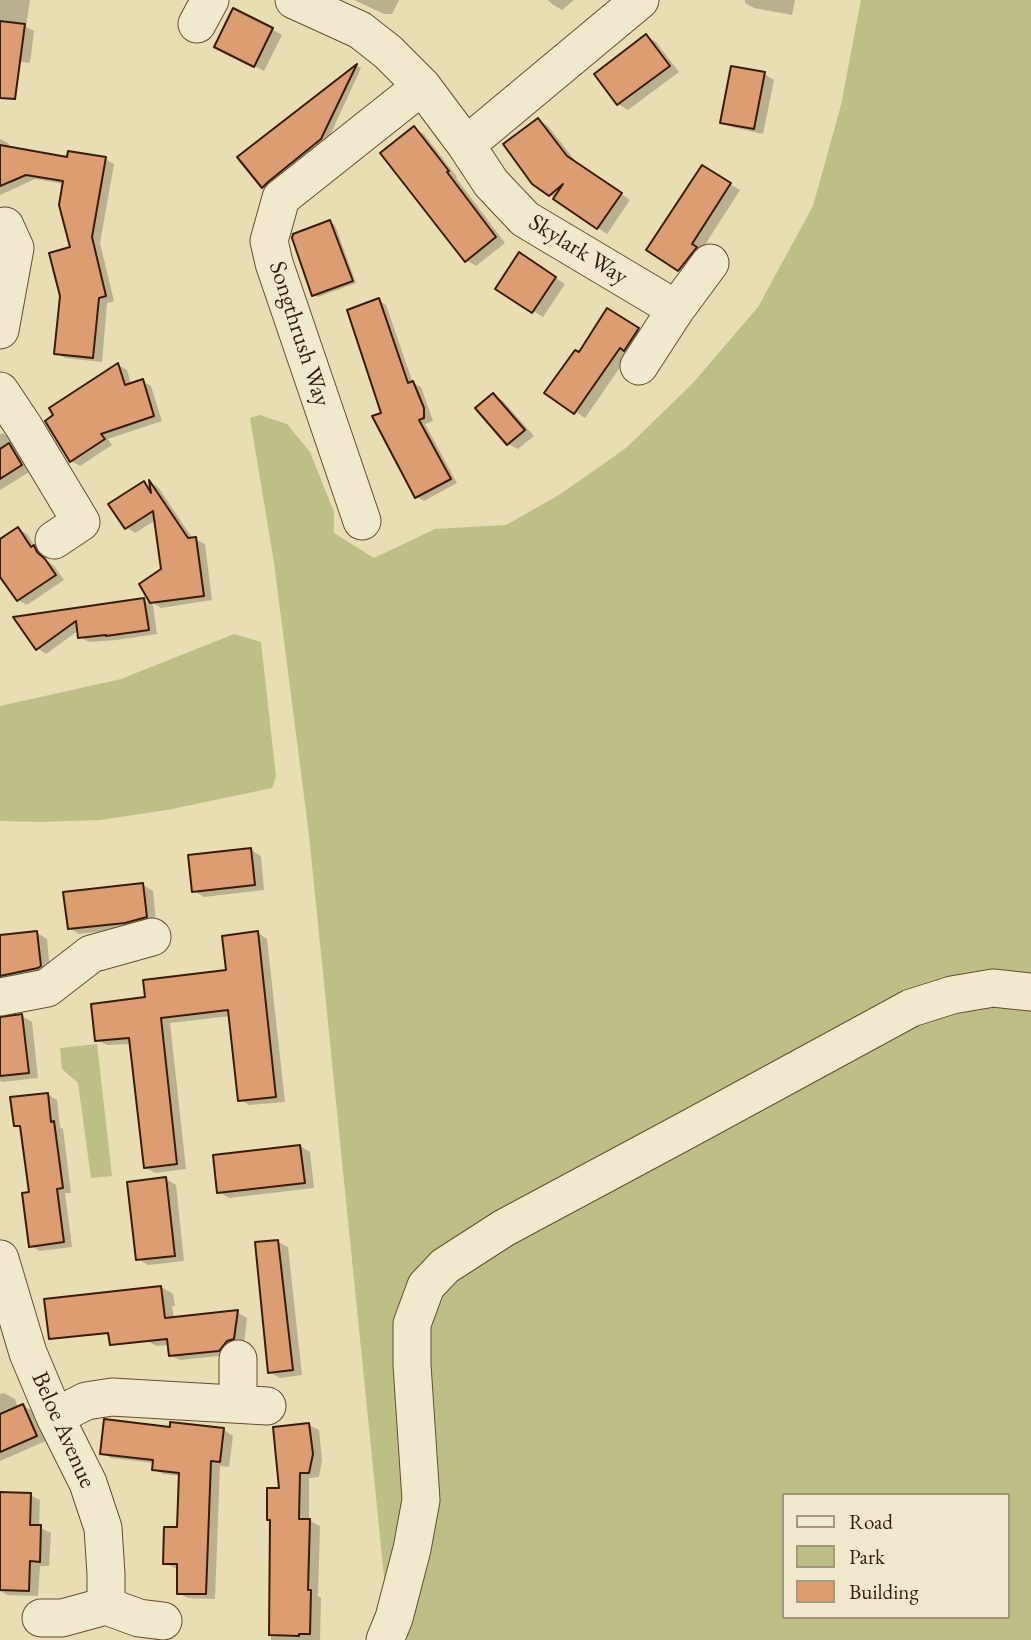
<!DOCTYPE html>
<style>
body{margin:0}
#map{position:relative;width:1031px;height:1640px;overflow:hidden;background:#e8ddb3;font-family:"EB Garamond",serif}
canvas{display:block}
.legend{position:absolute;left:782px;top:1493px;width:228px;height:126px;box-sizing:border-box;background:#f0e9ce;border:2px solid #a7977e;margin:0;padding:9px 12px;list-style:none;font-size:21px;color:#3a1c06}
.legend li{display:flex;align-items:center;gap:14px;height:35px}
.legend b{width:35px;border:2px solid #a7977e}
</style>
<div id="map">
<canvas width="1031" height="1640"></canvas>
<ul class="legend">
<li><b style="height:9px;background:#f0e9ce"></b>Road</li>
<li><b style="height:19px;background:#bebf87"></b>Park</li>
<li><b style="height:19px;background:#dd9d72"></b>Building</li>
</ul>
</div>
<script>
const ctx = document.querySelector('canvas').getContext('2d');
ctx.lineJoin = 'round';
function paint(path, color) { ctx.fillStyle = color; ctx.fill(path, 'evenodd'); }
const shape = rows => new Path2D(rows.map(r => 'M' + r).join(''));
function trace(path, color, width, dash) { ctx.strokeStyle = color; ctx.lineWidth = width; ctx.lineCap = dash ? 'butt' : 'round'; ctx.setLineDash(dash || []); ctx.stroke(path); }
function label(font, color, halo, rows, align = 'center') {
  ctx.font = font + ' "EB Garamond",serif'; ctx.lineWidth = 7; ctx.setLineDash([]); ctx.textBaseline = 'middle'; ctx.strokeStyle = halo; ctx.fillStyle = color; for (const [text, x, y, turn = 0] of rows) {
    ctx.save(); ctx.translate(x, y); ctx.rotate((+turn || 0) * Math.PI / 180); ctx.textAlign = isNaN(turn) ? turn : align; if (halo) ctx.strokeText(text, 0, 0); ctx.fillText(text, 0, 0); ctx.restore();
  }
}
paint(shape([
 [861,0,1031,0,1031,1640,385,1640,386,1596,309,835,274,563,250,418,260,415,287,424,310,452,334,512,334,533,374,558,435,529,506,525,559,495,626,448,693,383,758,307,813,206,841,105],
 [784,1495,1008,1495,1008,1617,784,1617],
 [234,634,261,642,276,777,272,788,167,810,100,820,39,822,0,821,0,706,121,679],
 [97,1044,112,1176,91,1178,78,1083,62,1069,60,1048]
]), '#bebf87');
paint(shape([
 [0,0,30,0,26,27,34,31,30,63,0,59],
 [354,0,399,0,392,14,384,14],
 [548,0,574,0,562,10,552,4],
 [745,0,795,0,792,15,754,8,745,3],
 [272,29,282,35,264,71,226,52],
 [646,36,656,42,679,72,628,110,618,104,596,74],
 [357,66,361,68,327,142,268,190,263,187,240,158],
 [764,74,774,80,763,134,732,127,722,122],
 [538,120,548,126,577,163,630,200,607,234,549,194],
 [414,129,424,134,457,177,456,178,505,243,476,266,466,260],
 [0,139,8,143,11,149,68,159,105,159,114,164,100,243,114,301,107,303,102,362,65,358,56,353,72,248,64,184,35,179,0,195],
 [703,167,740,190,701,251,689,275,679,269],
 [330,222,335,225,356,283,318,297,314,295],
 [529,260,565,284,543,317,497,289],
 [379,300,386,305,413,383,421,387,433,421,425,424,457,483,424,501,417,497,384,414],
 [617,316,647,335,630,353,585,418,547,393,579,354],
 [118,365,127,370,131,384,142,381,151,386,162,421,108,439,112,445,80,466,71,461],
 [493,395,503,401,534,436,518,449,508,444],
 [2,433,12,439,31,471,0,490,0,435],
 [144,483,152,488,151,483,158,487,193,539,195,539,205,544,212,600,161,608,153,603,153,604,141,585,163,569,156,520,135,533,126,527],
 [18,529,27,534,36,548,43,552,45,559,54,566,64,580,27,605,18,600,0,573,0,541],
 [144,600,153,605,157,634,117,640,89,642,80,637,79,630,46,654,37,648,16,619],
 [251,850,261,856,264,890,204,897,194,891],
 [143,885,153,891,156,922,136,927,79,934,69,928],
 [37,933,47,939,50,972,0,984,0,937],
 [258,933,267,939,285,1102,249,1105,239,1099,231,1016,170,1023,186,1169,155,1173,145,1167,131,1044,107,1045,97,1040,228,972],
 [22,1016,32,1022,38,1078,2,1082,0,1081,0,1022],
 [47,1094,57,1100,60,1127,63,1129,71,1193,65,1193,72,1247,40,1251,31,1246,31,1194,22,1129,16,1125],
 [300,1146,310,1152,314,1188,229,1198,219,1192],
 [166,1179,176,1185,184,1261,148,1265,138,1259],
 [278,1242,288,1247,302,1375,280,1378,270,1372],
 [163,1288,173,1294,175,1306,172,1306,174,1319,237,1312,247,1318,244,1344,229,1355,180,1360,170,1355,169,1345,156,1346,146,1340,46,1300],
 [4,1393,15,1399,18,1408,23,1406,33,1411,46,1441,0,1461,0,1394],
 [309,1425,319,1430,322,1460,319,1477,309,1478,309,1520,320,1526,318,1596,321,1598,320,1640,271,1640,272,1521,269,1519],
 [171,1429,224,1430,233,1436,229,1467,220,1466,215,1599,188,1598,178,1593,179,1568,175,1568,165,1563,178,1529,180,1476,163,1474,154,1469,154,1463,111,1458,102,1453],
 [30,1495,40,1500,39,1527,51,1533,49,1566,40,1566,38,1596,8,1595,0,1591,0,1540]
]), '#0003');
const building = shape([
 [233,8,273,28,254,67,214,47,233,8],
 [0,21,25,24,15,99,0,98,0,21],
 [646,34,670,66,617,105,594,74,646,34],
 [357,64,321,139,268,182,262,188,237,157,357,64],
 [731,66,765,72,754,129,720,123,731,66],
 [538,118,567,156,622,193,597,229,553,199,563,184,549,196,532,184,503,144,538,118],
 [414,126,449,171,447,172,496,237,465,262,380,153,414,126],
 [0,145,67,157,68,151,106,157,92,237,106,296,99,298,93,358,54,354,60,296,49,253,70,247,59,205,63,181,26,175,0,186,0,145],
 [702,165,731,183,692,244,697,247,678,271,646,250,702,165],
 [330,220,353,281,312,296,292,238,293,234,330,220],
 [519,252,556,277,532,313,495,289,519,252],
 [379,298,408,383,413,381,424,408,424,418,419,420,451,479,415,498,372,416,381,413,347,310,379,298],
 [607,308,639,328,624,351,620,348,574,414,544,393,575,350,579,352,607,308],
 [118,363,125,385,143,379,154,416,101,434,105,439,70,462,45,421,53,415,49,408,118,363],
 [493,393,525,430,507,445,475,408,493,393],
 [9,443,22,465,0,479,0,449,9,443],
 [149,480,188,538,196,537,204,596,150,603,139,584,161,569,153,511,125,529,108,504,144,481,151,493,149,480],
 [18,527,31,547,34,545,37,552,45,559,56,575,17,601,0,577,0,539,18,527],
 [144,598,149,630,106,636,106,635,78,638,76,621,36,650,13,617,144,598],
 [251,848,255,885,192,892,188,855,251,848],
 [143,883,147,917,125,923,68,929,63,892,143,883],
 [37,931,41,966,38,968,0,976,0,935,37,931],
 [258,931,276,1097,238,1101,228,1010,161,1018,177,1164,144,1168,129,1038,95,1041,91,1004,145,997,143,980,226,970,222,936,258,931],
 [22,1014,29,1073,0,1076,0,1017,22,1014],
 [48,1093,51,1122,54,1121,63,1188,57,1189,64,1242,29,1247,22,1193,29,1192,20,1126,14,1126,10,1097,48,1093],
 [300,1145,305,1183,217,1193,213,1155,300,1145],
 [166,1177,175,1256,136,1260,127,1182,166,1177],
 [278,1240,293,1370,268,1373,255,1242,278,1240],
 [161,1286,165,1318,238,1310,234,1339,227,1341,219,1351,169,1356,167,1339,110,1345,108,1333,49,1339,44,1299,161,1286],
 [23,1404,37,1436,0,1452,0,1414,23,1404],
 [104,1419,170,1427,170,1422,224,1428,220,1462,211,1461,206,1594,177,1594,177,1564,163,1564,164,1527,177,1527,179,1473,152,1470,153,1460,100,1454,104,1419],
 [309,1423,313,1454,309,1473,300,1473,299,1519,310,1519,308,1590,311,1590,310,1634,299,1634,299,1636,269,1635,270,1520,267,1520,267,1488,279,1488,273,1427,309,1423],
 [0,1492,31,1493,30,1525,41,1525,40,1562,30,1561,29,1591,0,1590,0,1492]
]);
paint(building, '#dd9d72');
trace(building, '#3a1c06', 2);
const street = shape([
 [294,0,360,30,388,52,422,86,466,145,491,183,525,219,676,309],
 [197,24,210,0],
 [466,145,640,0],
 [0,330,15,248,5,226],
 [639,366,676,309,710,263],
 [0,391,24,427,81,522,54,540],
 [362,521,274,263,269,241,281,198,422,86],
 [0,997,47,988,91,954,152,937],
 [0,1259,28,1353,55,1417,88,1483,103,1528,106,1574,106,1606],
 [238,1404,238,1359],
 [55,1417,86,1401,112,1397,267,1406],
 [41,1618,62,1618,106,1606,139,1618,163,1621],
 [385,1640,394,1618,412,1549,421,1500,412,1365,412,1324,426,1286,445,1266,504,1228,683,1132,911,1008,952,995,993,988,1031,992]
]);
trace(street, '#664c31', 39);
trace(street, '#f0e9ce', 37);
label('24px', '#3a1c06', '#f0e9ce', [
 ["Skylark Way",578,250,32],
 ["Songthrush Way",299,334,72],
 ["Beloe Avenue",63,1430,66]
]);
</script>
